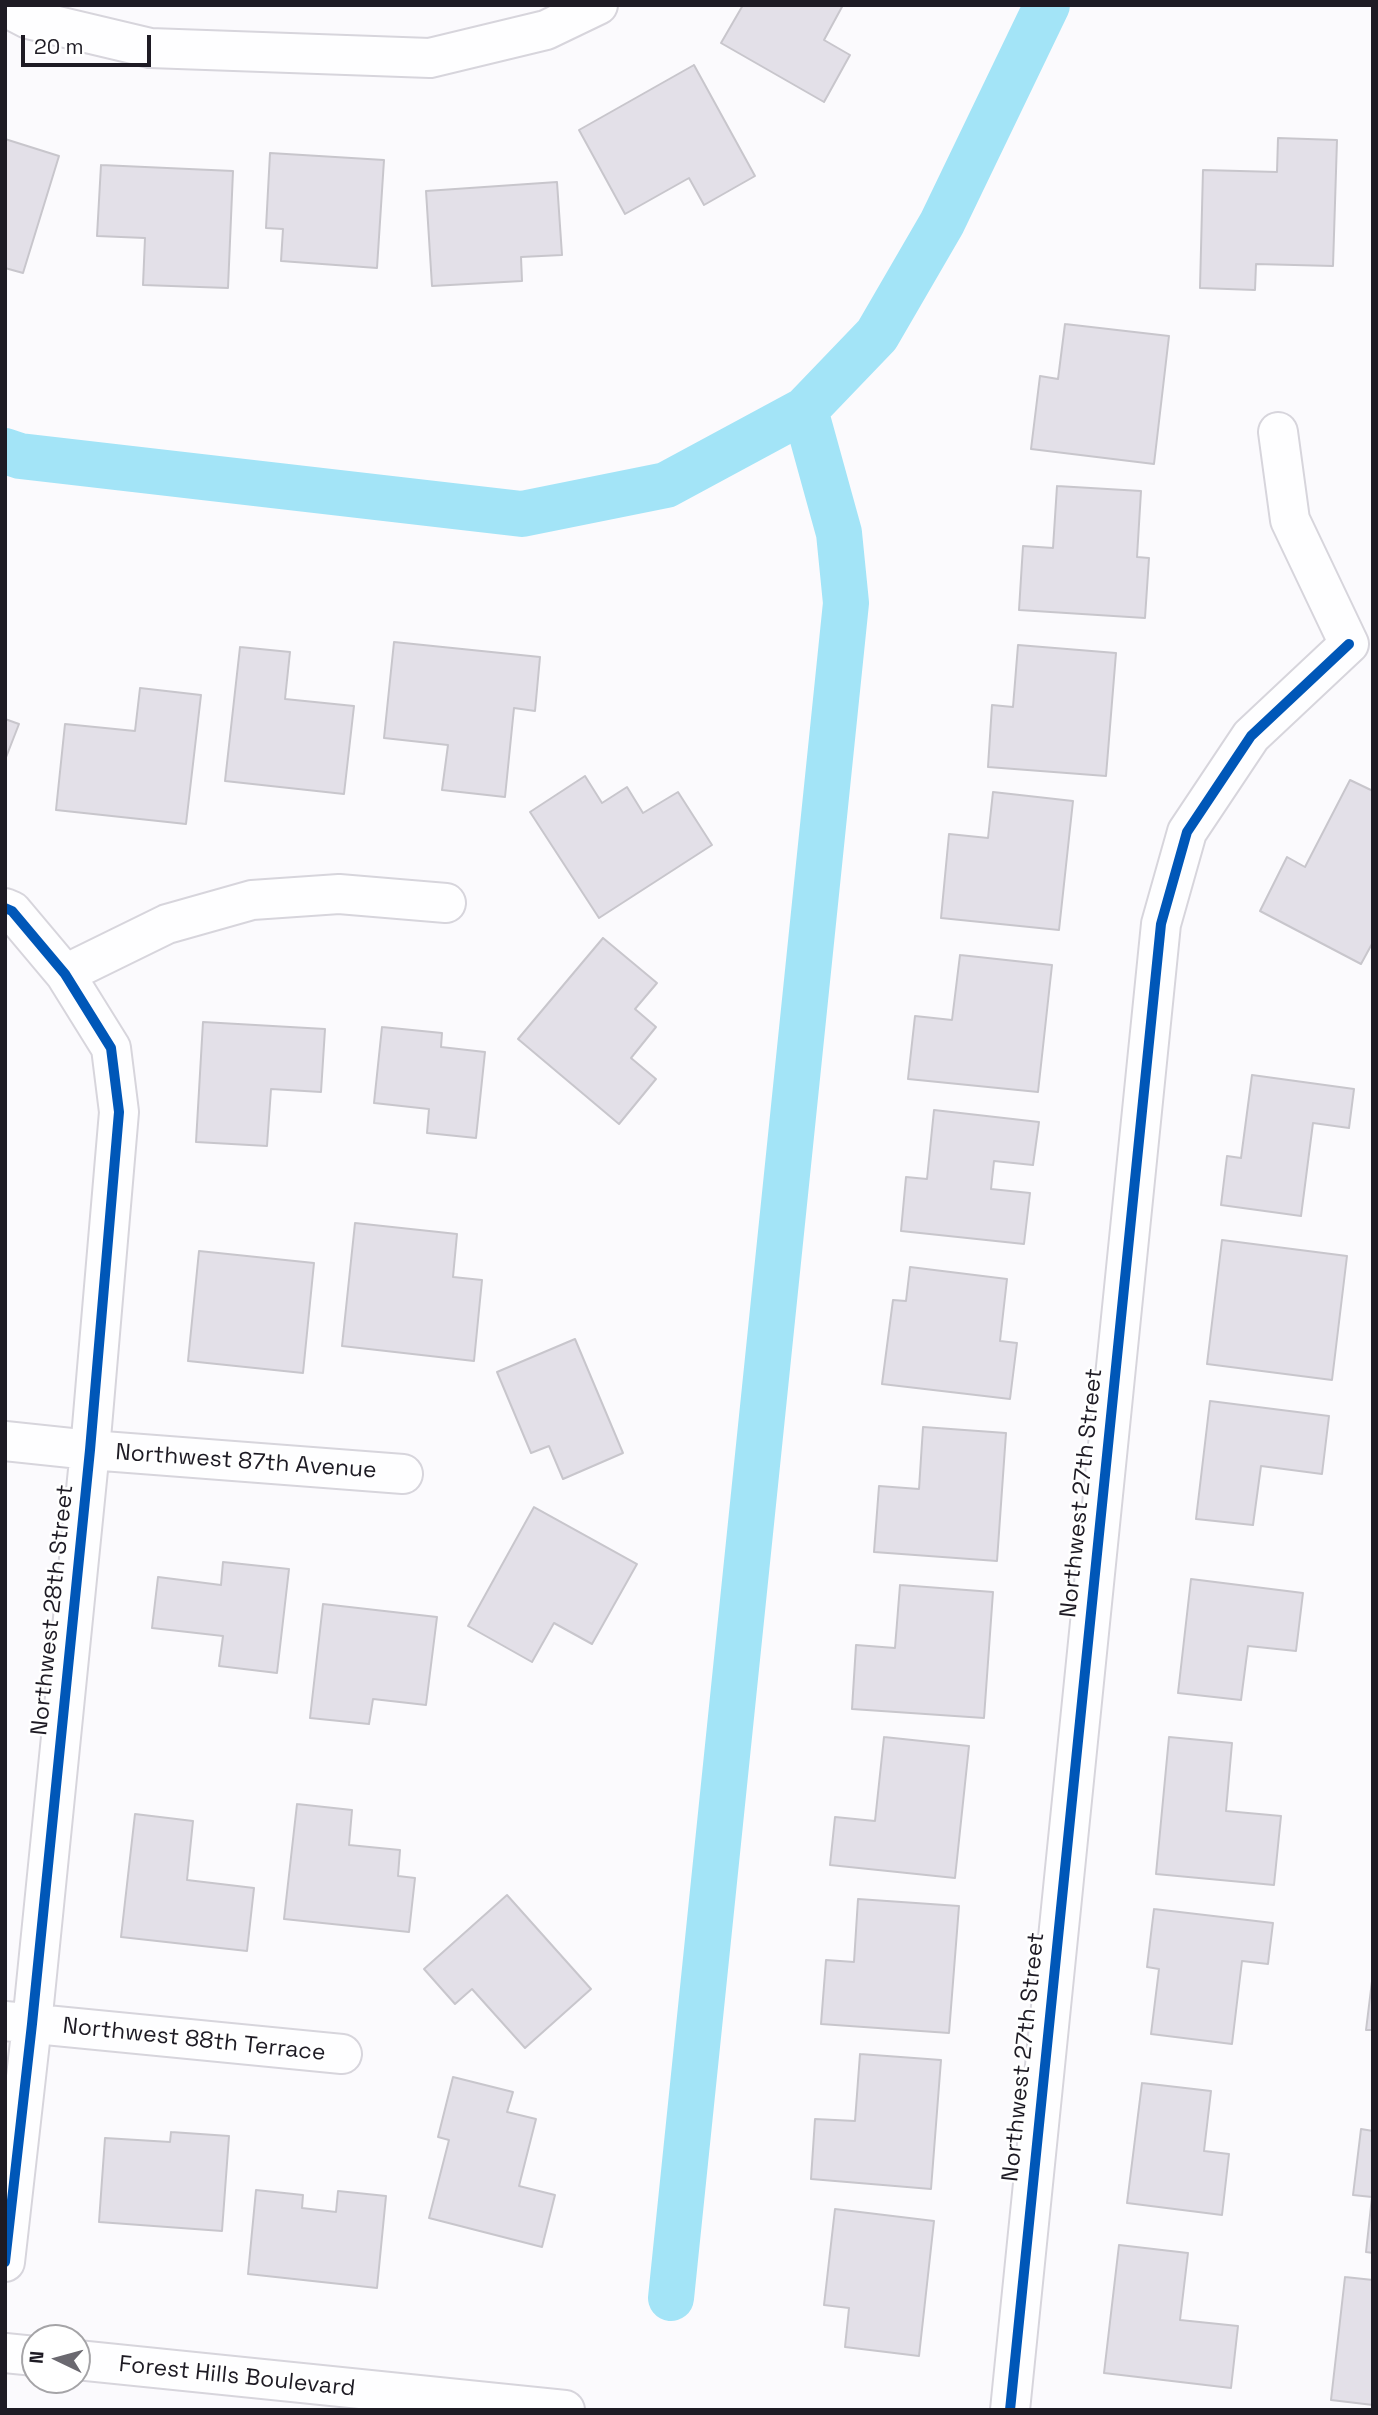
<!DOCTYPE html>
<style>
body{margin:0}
#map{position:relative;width:1378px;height:2415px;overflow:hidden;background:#fbfafd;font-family:"Space Grotesk",sans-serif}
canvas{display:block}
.frame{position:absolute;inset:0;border:7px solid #1e1b24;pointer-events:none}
.north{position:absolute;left:21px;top:2324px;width:70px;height:70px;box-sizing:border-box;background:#fff;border:2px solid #a5a4a7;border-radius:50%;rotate:275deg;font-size:19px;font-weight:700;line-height:28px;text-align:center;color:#1e1b24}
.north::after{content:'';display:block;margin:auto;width:24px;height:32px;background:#6b6970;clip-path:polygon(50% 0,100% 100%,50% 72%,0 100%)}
.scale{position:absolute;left:21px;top:35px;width:130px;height:32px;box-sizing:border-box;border:4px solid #1e1b24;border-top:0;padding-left:9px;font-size:21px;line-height:24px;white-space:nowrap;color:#1e1b24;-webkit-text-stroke:5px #fff;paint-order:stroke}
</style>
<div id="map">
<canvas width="1378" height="2415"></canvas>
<div class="frame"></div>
<div class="north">N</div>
<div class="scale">20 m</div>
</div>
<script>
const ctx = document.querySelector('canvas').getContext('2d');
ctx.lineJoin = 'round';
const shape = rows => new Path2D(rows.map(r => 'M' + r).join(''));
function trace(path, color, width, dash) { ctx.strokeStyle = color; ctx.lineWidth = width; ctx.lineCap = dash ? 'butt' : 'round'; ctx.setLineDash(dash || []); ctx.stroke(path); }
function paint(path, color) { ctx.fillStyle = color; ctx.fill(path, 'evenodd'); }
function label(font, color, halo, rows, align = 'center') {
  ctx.font = font + ' "Space Grotesk",sans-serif'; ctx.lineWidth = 5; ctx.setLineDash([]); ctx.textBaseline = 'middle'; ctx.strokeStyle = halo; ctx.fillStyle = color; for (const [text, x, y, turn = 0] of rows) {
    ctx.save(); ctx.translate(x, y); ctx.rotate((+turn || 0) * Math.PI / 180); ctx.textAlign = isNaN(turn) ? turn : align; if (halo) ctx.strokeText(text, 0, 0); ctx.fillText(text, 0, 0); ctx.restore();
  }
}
trace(shape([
 [5,451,20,456,522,514,666,485,805,410,877,335,942,223,1047,5],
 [671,2298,846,603,839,533,805,410]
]), '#a3e4f7', 46);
const building = shape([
 [743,5,843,5,824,40,850,55,824,102,721,43,743,5],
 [694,65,755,176,704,205,689,178,625,214,579,130,694,65],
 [1278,138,1337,140,1333,266,1256,264,1255,290,1200,288,1203,170,1277,172,1278,138],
 [5,139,59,156,23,273,5,268,5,139],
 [270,153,384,160,377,268,281,261,283,229,266,228,270,153],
 [101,165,233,171,228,288,143,285,145,238,97,236,101,165],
 [557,182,562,255,521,257,522,281,432,286,426,191,557,182],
 [1065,324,1169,336,1154,464,1031,449,1040,376,1058,379,1065,324],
 [1057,486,1141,491,1137,557,1149,558,1145,618,1019,610,1023,546,1053,548,1057,486],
 [394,642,540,657,535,711,514,708,505,797,442,790,448,745,384,738,394,642],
 [1018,645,1116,653,1106,776,988,767,992,705,1013,707,1018,645],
 [240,647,290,652,285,699,354,706,344,794,225,781,240,647],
 [140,688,201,695,186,824,56,810,65,724,135,731,140,688],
 [5,719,19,724,5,760,5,719],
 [585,776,602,803,627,787,643,813,678,792,712,845,599,918,530,812,585,776],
 [1350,780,1373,791,1373,942,1361,964,1260,911,1287,857,1305,867,1350,780],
 [993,792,1073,801,1059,930,941,918,949,834,988,838,993,792],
 [603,938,657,983,635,1009,656,1027,631,1058,656,1079,619,1124,518,1039,603,938],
 [960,955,1052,965,1038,1092,908,1079,915,1016,952,1020,960,955],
 [203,1022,325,1029,321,1092,271,1089,267,1146,196,1142,203,1022],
 [382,1027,442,1033,441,1047,485,1052,476,1138,427,1133,429,1109,374,1103,382,1027],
 [1252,1075,1354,1089,1349,1128,1313,1123,1301,1216,1221,1205,1227,1156,1241,1158,1252,1075],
 [934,1110,1039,1122,1033,1165,994,1161,991,1189,1030,1193,1024,1244,901,1231,906,1177,927,1179,934,1110],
 [355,1223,457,1234,453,1277,482,1280,474,1361,342,1346,355,1223],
 [1222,1240,1347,1256,1332,1380,1207,1364,1222,1240],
 [199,1251,314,1263,303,1373,188,1361,199,1251],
 [910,1267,1007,1279,1000,1341,1017,1343,1010,1399,882,1384,893,1300,906,1301,910,1267],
 [575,1339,623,1453,563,1479,549,1446,531,1453,497,1372,575,1339],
 [1210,1401,1329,1416,1322,1474,1261,1466,1253,1525,1196,1519,1210,1401],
 [923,1427,1006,1433,997,1561,874,1552,879,1486,919,1489,923,1427],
 [534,1507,637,1564,592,1644,554,1623,532,1662,468,1626,534,1507],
 [223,1562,289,1569,277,1673,219,1666,223,1636,152,1628,158,1577,221,1585,223,1562],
 [1191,1579,1303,1593,1296,1651,1248,1646,1241,1700,1178,1693,1191,1579],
 [900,1585,993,1592,984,1718,852,1709,856,1645,895,1648,900,1585],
 [323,1604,437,1617,426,1705,373,1699,369,1724,310,1718,323,1604],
 [884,1737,969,1746,955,1878,830,1865,835,1817,875,1821,884,1737],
 [1169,1737,1232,1743,1226,1811,1281,1816,1274,1885,1156,1874,1169,1737],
 [297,1804,352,1810,349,1845,400,1850,398,1876,415,1878,409,1932,284,1919,297,1804],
 [135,1814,193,1821,187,1880,254,1888,247,1951,121,1937,135,1814],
 [507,1895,591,1989,525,2048,472,1989,455,2004,424,1969,507,1895],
 [858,1899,959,1906,949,2033,821,2024,826,1960,854,1962,858,1899],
 [1154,1909,1273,1923,1268,1964,1242,1961,1232,2044,1151,2034,1159,1969,1147,1967,1154,1909],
 [1373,1973,1373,2030,1366,2030,1373,1973],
 [860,2054,941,2060,931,2189,811,2179,815,2119,855,2121,860,2054],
 [453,2077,513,2092,507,2112,536,2119,519,2186,555,2195,542,2247,429,2218,449,2140,438,2137,453,2077],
 [1142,2083,1211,2091,1204,2151,1229,2154,1222,2215,1127,2203,1142,2083],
 [1361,2129,1373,2131,1373,2253,1366,2252,1372,2197,1353,2195,1361,2129],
 [171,2132,229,2136,222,2231,99,2222,105,2138,170,2142,171,2132],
 [256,2190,303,2195,302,2208,336,2212,338,2191,386,2196,377,2288,248,2274,256,2190],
 [835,2209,934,2221,919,2356,845,2347,849,2308,824,2305,835,2209],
 [1119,2245,1188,2253,1180,2320,1238,2326,1231,2388,1104,2373,1119,2245],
 [1345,2277,1373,2280,1373,2405,1331,2400,1345,2277]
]);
paint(building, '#e3e0e8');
trace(building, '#c8c6cc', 2);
const street = shape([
 [5,7,28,19,150,48,430,58,546,30,598,5],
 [1278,432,1290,520,1349,644],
 [5,908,12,911,65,974,111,1048,119,1112,90,1450,32,2024,5,2262],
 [65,974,167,924,252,900,339,894,446,903],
 [5,1441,90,1450,403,1474],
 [5,2021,342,2054],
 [1010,2410,1161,924,1187,832,1251,736,1349,644]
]);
const secondary = shape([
 [5,2353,35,2356],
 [77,2360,565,2410]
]);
trace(street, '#d7d5dc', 42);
trace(secondary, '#d7d5dc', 42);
trace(street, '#fefeff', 38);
trace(secondary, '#fefeff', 38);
trace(shape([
 [5,908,12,911,65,974,111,1048,119,1112,90,1450,32,2024,5,2262],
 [1010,2410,1161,924,1187,832,1251,736,1349,644]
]), '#0057b8', 10);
label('23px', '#1e1b24', '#fff', [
 ["Northwest 87th Avenue",246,1462,4],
 ["Northwest 27th Street",1082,1493,-84],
 ["Northwest 28th Street",53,1610,-84],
 ["Northwest 88th Terrace",194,2040,6],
 ["Northwest 27th Street",1024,2057,-84],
 ["Forest Hills Boulevard",237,2377,6]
]);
</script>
